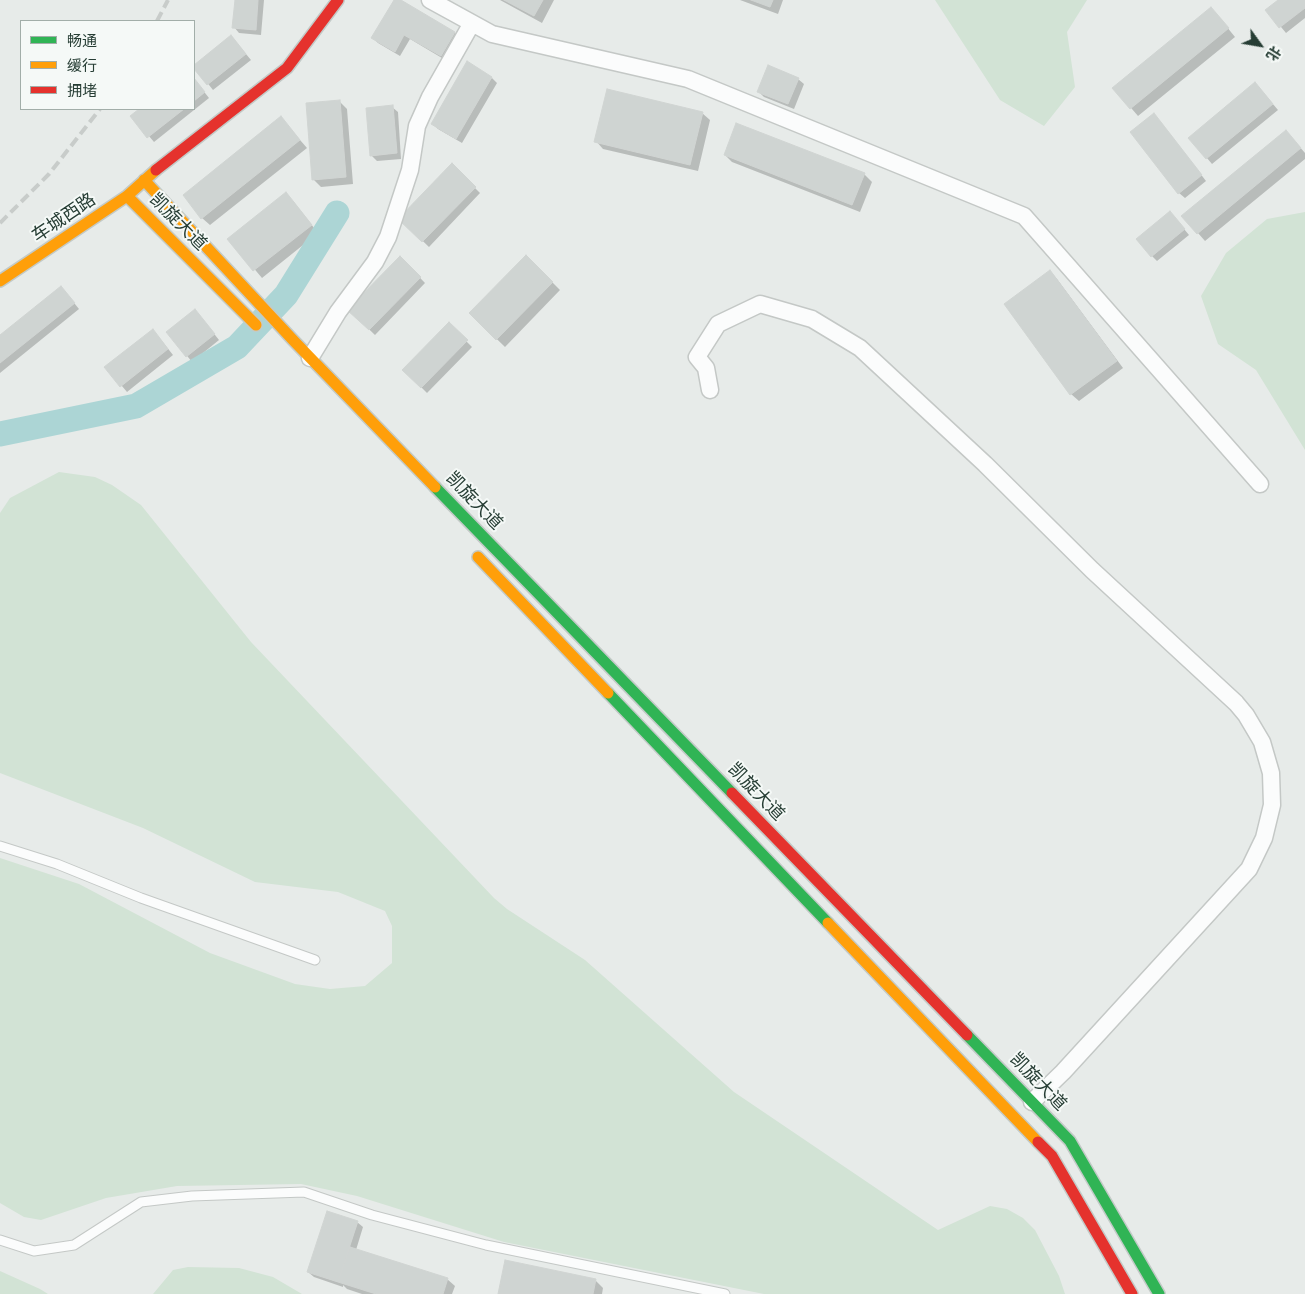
<!DOCTYPE html>
<meta charset="utf-8">
<style>
body{margin:0}
#map{position:relative;width:1305px;height:1294px;overflow:hidden;background:#e7ebe9;font-family:Figtree,"Noto Sans SC",sans-serif}
canvas{display:block}
.legend{position:absolute;left:20px;top:20px;width:175px;height:90px;box-sizing:border-box;background:#f5f9f7;border:1px solid #a2aea9;margin:0;padding:6px 9px;list-style:none;font-size:15px;color:#263d34}
.legend li{display:flex;align-items:center;gap:10px;height:25px}
.legend b{width:25px;border:1px solid #a2aea9}
.north{position:absolute;left:1235px;top:20px;width:50px;height:50px;-webkit-text-stroke:4px #f5f9f7;paint-order:stroke;rotate:122deg;font-size:14px;font-weight:700;line-height:20px;text-align:center;color:#263d34}
.north::after{content:'';display:block;margin:auto;width:18px;height:22px;background:#263d34;clip-path:polygon(50% 0,100% 100%,50% 72%,0 100%)}
</style>
<div id="map">
<canvas width="1305" height="1294"></canvas>
<ul class="legend">
<li><b style="height:6px;background:#30b455"></b>畅通</li>
<li><b style="height:6px;background:#ff9f0a"></b>缓行</li>
<li><b style="height:6px;background:#e5322d"></b>拥堵</li>
</ul>
<div class="north">北</div>
</div>
<script>
const ctx = document.querySelector('canvas').getContext('2d');
ctx.lineJoin = 'round';
function paint(path, color) { ctx.fillStyle = color; ctx.fill(path, 'evenodd'); }
const shape = rows => new Path2D(rows.map(r => 'M' + r).join(''));
function trace(path, color, width, dash) { ctx.strokeStyle = color; ctx.lineWidth = width; ctx.lineCap = dash ? 'butt' : 'round'; ctx.setLineDash(dash || []); ctx.stroke(path); }
function label(font, color, halo, rows, align = 'center') {
  ctx.font = font + ' Figtree,"Noto Sans SC",sans-serif'; ctx.lineWidth = 4; ctx.setLineDash([]); ctx.textBaseline = 'middle'; ctx.strokeStyle = halo; ctx.fillStyle = color; for (const [text, x, y, turn = 0] of rows) {
    ctx.save(); ctx.translate(x, y); ctx.rotate((+turn || 0) * Math.PI / 180); ctx.textAlign = isNaN(turn) ? turn : align; if (halo) ctx.strokeText(text, 0, 0); ctx.fillText(text, 0, 0); ctx.restore();
  }
}
paint(shape([
 [935,0,1087,0,1067,32,1075,87,1044,126,1000,100],
 [1305,212,1305,450,1256,370,1218,344,1201,296,1226,253,1267,219],
 [59,472,95,477,112,485,141,505,251,642,494,898,507,909,585,960,734,1092,938,1230,990,1206,1007,1209,1023,1218,1035,1230,1059,1276,1065,1294,764,1294,504,1242,357,1196,301,1184,177,1186,106,1198,41,1220,24,1217,0,1203,0,858,79,884,210,953,295,984,330,989,365,986,392,963,392,926,385,911,338,892,255,882,143,828,0,773,0,513,10,498],
 [188,1267,239,1268,273,1277,302,1294,153,1294,173,1270],
 [0,1271,40,1289,48,1294,0,1294]
]), '#d2e3d5');
paint(shape([
 [236,0,264,0,261,35,239,33,234,27],
 [395,0,399,0,455,33,460,38,447,61,410,39,400,56,378,43,373,38],
 [500,0,554,0,542,23],
 [740,0,783,0,778,14],
 [1280,0,1305,0,1305,18,1286,33,1267,10],
 [1218,16,1235,37,1138,116,1114,88],
 [231,36,251,60,213,90,194,66],
 [492,78,497,83,462,143,438,129,432,123],
 [194,79,209,98,154,142,132,116,141,109,194,109],
 [798,79,804,84,794,109,764,97,759,92],
 [1261,90,1278,110,1212,164,1190,138],
 [339,101,347,109,353,184,321,187,313,179],
 [392,107,398,112,401,159,377,161,371,155],
 [702,113,710,120,698,171,603,149,596,141],
 [281,118,307,148,210,225,202,218],
 [1159,120,1206,181,1185,198,1179,193],
 [1286,131,1305,153,1305,159,1205,241,1183,216],
 [725,155,864,174,872,182,860,212,732,162],
 [452,165,480,193,429,247,400,219],
 [293,201,318,233,262,278,229,239],
 [1175,218,1189,235,1157,261,1152,256],
 [526,256,560,290,505,347,470,313],
 [400,257,425,283,375,335,349,310],
 [1050,271,1057,279,1123,368,1079,401,1071,394],
 [66,293,79,309,0,373,0,336],
 [200,316,219,340,192,362,168,332],
 [449,324,472,347,427,393,404,370],
 [158,336,173,355,127,392,106,367],
 [357,1222,363,1227,356,1250,447,1279,455,1286,452,1294,362,1294,347,1289,343,1285,343,1287,314,1277,308,1272],
 [595,1280,603,1288,602,1294,499,1294]
]), '#0003');
trace(shape([
 [0,434,136,406,237,347,286,295,337,213]
]), '#acd5d5', 25);
const building = shape([
 [235,0,258,0,256,30,232,28,235,0],
 [394,0,401,0,455,32,441,56,404,35,395,52,371,38,394,0],
 [504,0,543,0,534,16,504,0],
 [751,0,773,0,770,7,751,0],
 [1278,0,1305,0,1305,8,1279,28,1265,10,1278,0],
 [1211,7,1229,28,1130,109,1112,88,1211,7],
 [231,35,246,54,207,85,194,69,194,65,231,35],
 [467,61,492,77,456,139,431,124,467,61],
 [768,65,799,78,788,104,757,92,768,65],
 [194,78,205,92,194,101,194,78],
 [1255,82,1273,104,1206,159,1188,138,1255,82],
 [607,89,703,112,690,165,594,142,607,89],
 [340,100,346,177,312,180,306,103,340,100],
 [393,105,397,153,370,156,366,108,393,105],
 [139,109,184,109,147,138,130,116,139,109],
 [1154,113,1202,175,1178,194,1130,132,1154,113],
 [281,116,300,140,201,219,183,195,281,116],
 [736,123,865,173,852,205,724,155,736,123],
 [1286,130,1301,148,1197,234,1181,216,1286,130],
 [452,163,476,187,422,242,398,219,452,163],
 [286,192,312,225,253,271,227,239,286,192],
 [1170,211,1185,229,1151,257,1136,239,1170,211],
 [526,255,553,282,496,340,469,313,526,255],
 [400,256,421,277,369,330,347,310,400,256],
 [1050,270,1117,361,1070,395,1004,304,1050,270],
 [61,286,75,303,0,363,0,335,61,286],
 [195,309,215,334,186,357,166,332,195,309],
 [449,322,468,340,421,388,402,370,449,322],
 [153,329,168,349,120,387,104,367,153,329],
 [327,1211,358,1221,338,1282,307,1272,327,1211],
 [350,1247,448,1278,443,1294,376,1294,338,1282,350,1247],
 [505,1260,596,1279,593,1294,498,1294,505,1260]
]);
paint(building, '#cfd4d2');
trace(building, '#d0d4d2', 1);
const lane = shape([
 [0,846,57,864,141,898,315,960],
 [0,1240,34,1251,74,1245,141,1202,192,1196,304,1192,372,1215,486,1245,725,1294]
]);
const street = shape([
 [430,0,492,34,688,79,1024,216,1260,484],
 [310,358,338,312,375,262,388,237,410,170,417,126,430,97,472,23],
 [710,390,706,368,697,357,718,324,760,304,812,319,860,348,985,464,1092,570,1236,703,1246,715,1262,742,1271,773,1272,805,1264,838,1249,869,1063,1072,1032,1102]
]);
const fast = shape([
 [435,487,732,793],
 [608,693,828,923],
 [967,1035,1070,1141,1159,1294]
]);
const slow = shape([
 [144,180,293,340,435,487],
 [127,196,256,325],
 [0,281,127,196,156,170],
 [478,557,608,693],
 [828,923,1038,1142]
]);
const jam = shape([
 [156,170,287,68,338,0],
 [732,793,967,1035],
 [1038,1142,1052,1156,1132,1294]
]);
trace(lane, '#c4c8c6', 11);
trace(street, '#c4c8c6', 19);
trace(fast, '#c3cac7', 14);
trace(slow, '#c3cac7', 14);
trace(jam, '#c3cac7', 14);
trace(lane, '#fbfcfc', 9);
trace(street, '#fbfcfc', 16);
trace(fast, '#30b455', 11);
trace(slow, '#ff9f0a', 11);
trace(jam, '#e5322d', 11);
trace(shape([
 [157,21,168,0],
 [0,223,49,174,100,109]
]), '#c8ccca', 4, [10, 5]);
label('18px', '#263d34', '#f5f9f7', [
 ["车城西路",64,218,-34],
 ["凯旋大道",178,222,45],
 ["凯旋大道",474,501,46],
 ["凯旋大道",756,792,46],
 ["凯旋大道",1038,1082,46]
]);
</script>
